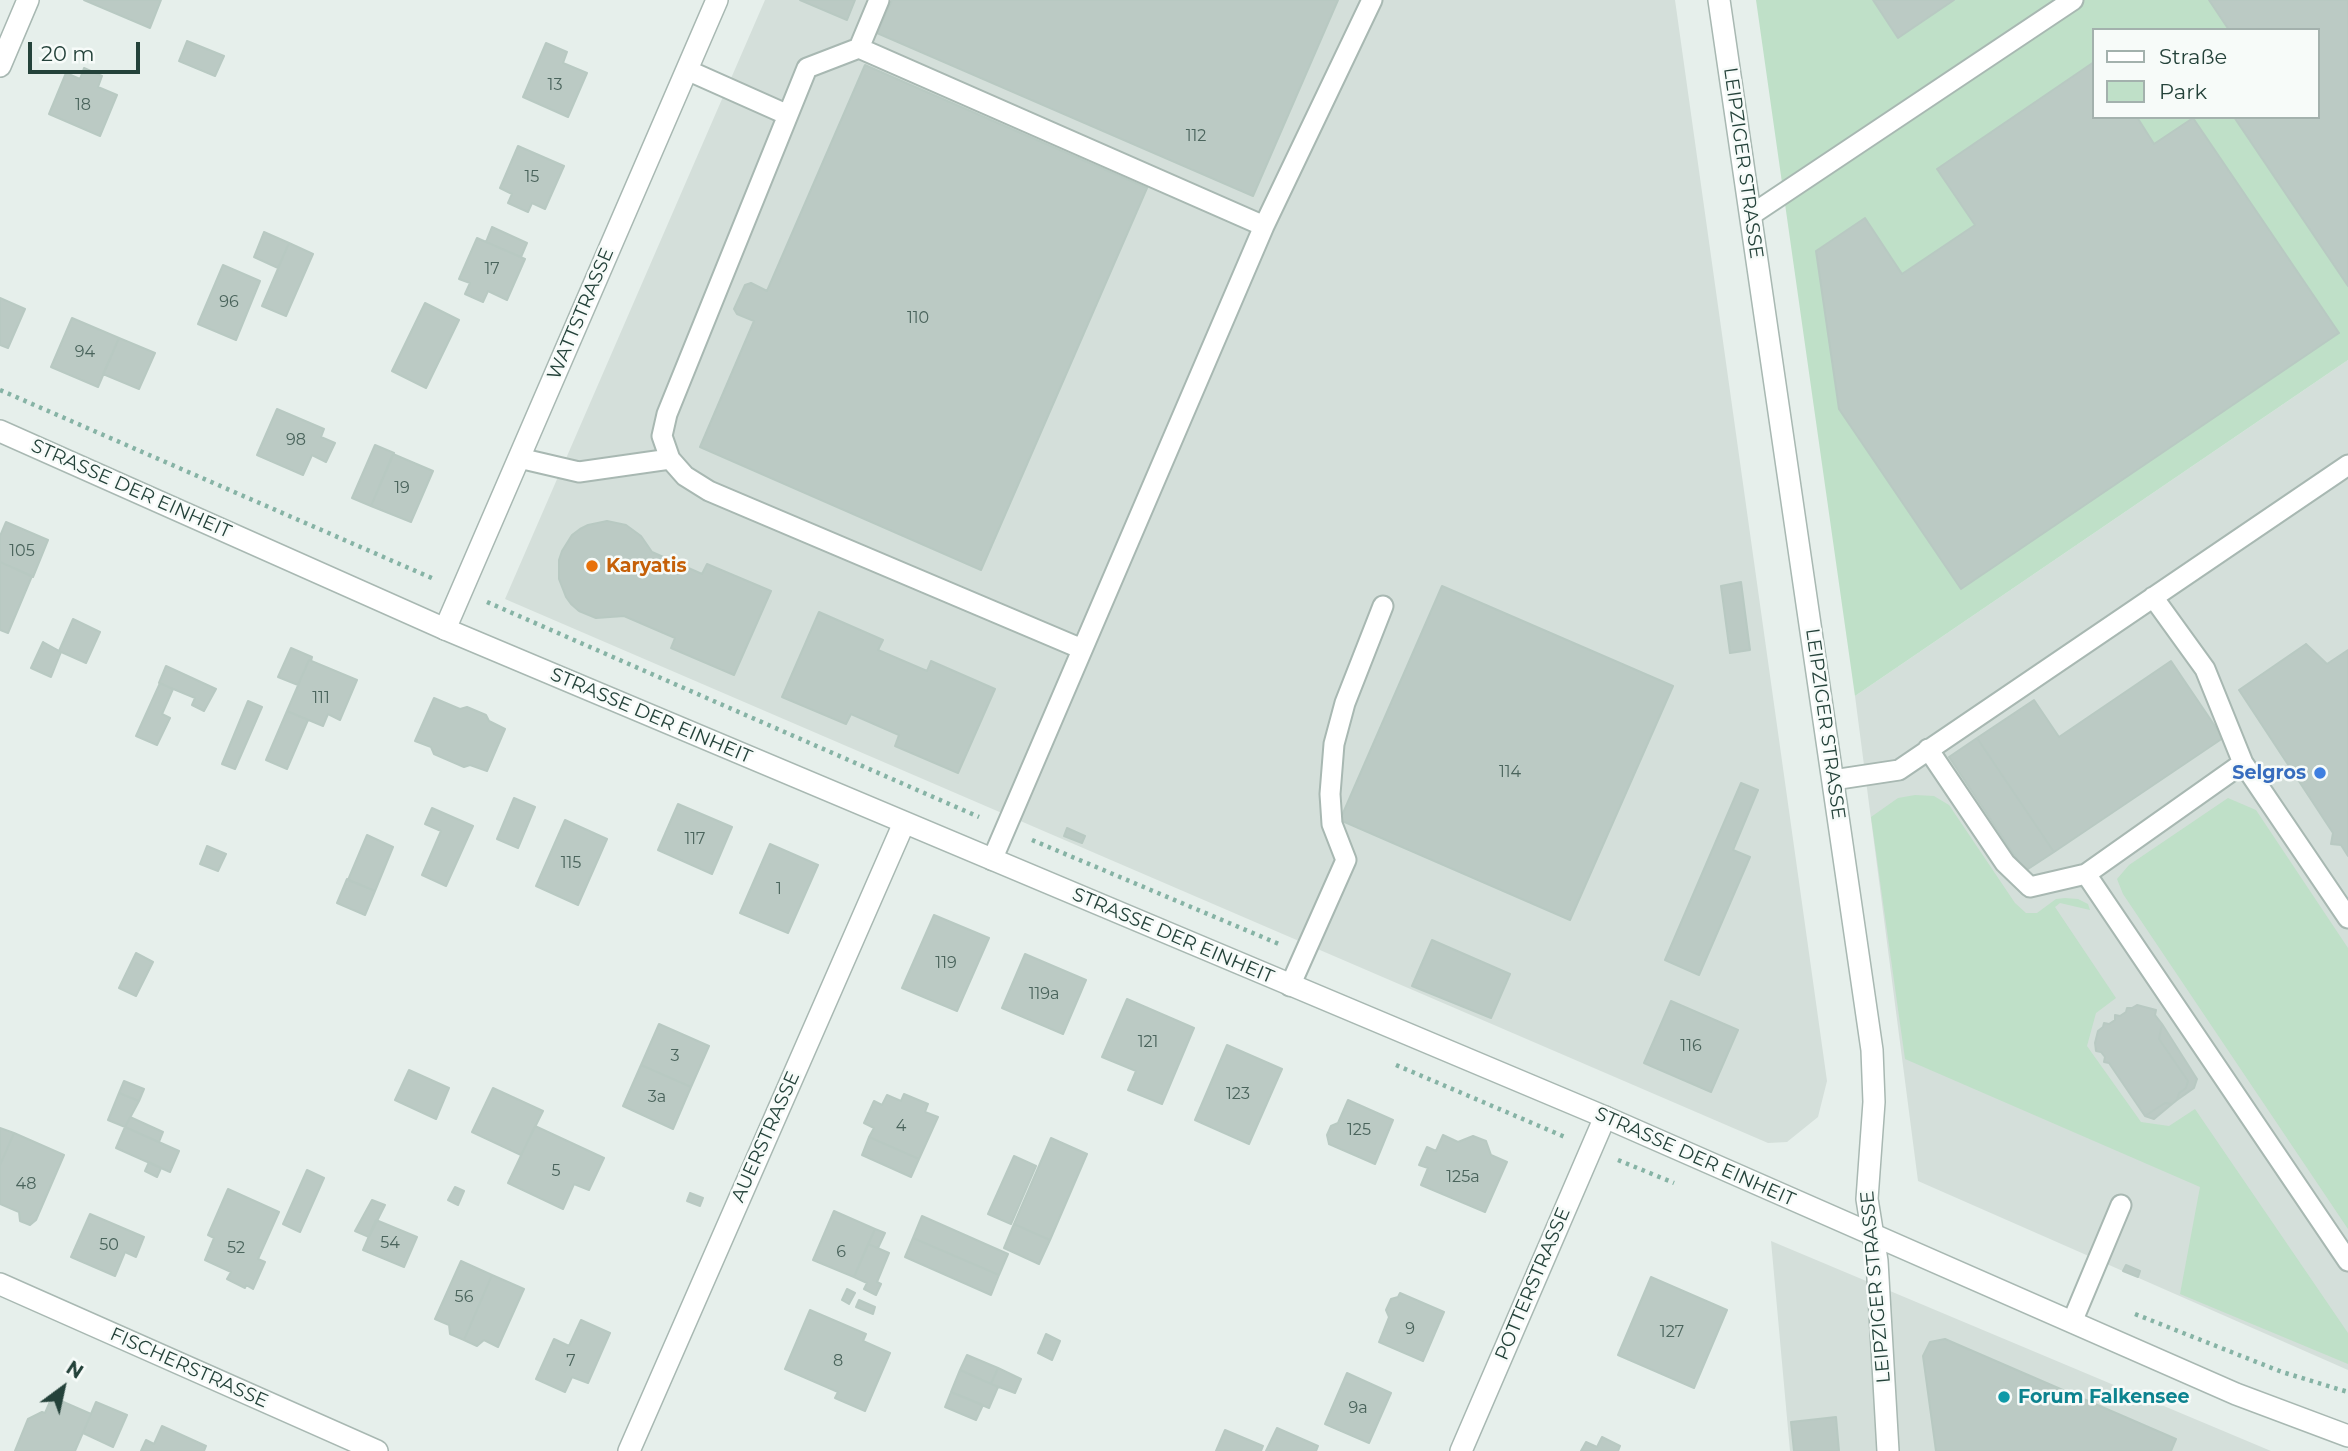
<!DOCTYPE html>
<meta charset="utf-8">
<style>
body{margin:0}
#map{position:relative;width:2348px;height:1451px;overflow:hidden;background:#e6efeb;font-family:Montserrat,sans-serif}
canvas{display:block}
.legend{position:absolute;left:2092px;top:28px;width:228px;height:91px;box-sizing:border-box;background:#f7fbf9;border:2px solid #a3b1ad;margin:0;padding:9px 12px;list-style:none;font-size:21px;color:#24423a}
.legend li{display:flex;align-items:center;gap:14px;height:35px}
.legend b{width:35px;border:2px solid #a3b1ad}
.north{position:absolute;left:28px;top:1353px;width:70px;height:70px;-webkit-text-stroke:5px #f7fbf9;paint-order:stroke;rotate:33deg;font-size:19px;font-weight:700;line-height:28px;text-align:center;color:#24423a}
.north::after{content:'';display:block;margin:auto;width:24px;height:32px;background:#24423a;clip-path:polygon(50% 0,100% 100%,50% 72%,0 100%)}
.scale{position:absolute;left:28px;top:42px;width:112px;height:32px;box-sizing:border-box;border:4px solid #24423a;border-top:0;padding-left:9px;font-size:21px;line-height:24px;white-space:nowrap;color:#24423a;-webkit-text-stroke:5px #f7fbf9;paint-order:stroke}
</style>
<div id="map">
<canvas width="2348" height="1451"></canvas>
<ul class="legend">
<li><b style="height:9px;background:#fff"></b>Straße</li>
<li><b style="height:19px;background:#bfe0c8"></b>Park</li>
</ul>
<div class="north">N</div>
<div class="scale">20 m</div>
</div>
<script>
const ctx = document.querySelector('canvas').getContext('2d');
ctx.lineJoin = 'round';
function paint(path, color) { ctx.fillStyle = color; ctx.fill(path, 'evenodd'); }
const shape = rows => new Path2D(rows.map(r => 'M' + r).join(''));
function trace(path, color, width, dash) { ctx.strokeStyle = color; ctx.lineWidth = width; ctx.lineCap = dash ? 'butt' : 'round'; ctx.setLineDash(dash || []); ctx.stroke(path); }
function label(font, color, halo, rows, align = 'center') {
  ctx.font = font + ' Montserrat,sans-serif'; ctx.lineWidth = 5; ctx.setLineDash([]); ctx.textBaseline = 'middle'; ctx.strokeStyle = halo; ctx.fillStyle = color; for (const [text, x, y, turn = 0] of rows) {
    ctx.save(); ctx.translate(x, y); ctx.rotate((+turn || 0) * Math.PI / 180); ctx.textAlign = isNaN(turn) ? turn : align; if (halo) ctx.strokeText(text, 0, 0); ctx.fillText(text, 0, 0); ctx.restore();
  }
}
paint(shape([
 [765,0,1675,0,1827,1081,1818,1117,1787,1142,1768,1143,505,599],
 [2348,360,2348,1370,1918,1181,1855,696],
 [1771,1241,2271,1451,1790,1451]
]), '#d4dfda');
paint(shape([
 [1756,0,2348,0,2348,360,1855,696],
 [2094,30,2318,30,2318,117,2094,117],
 [1915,795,1934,796,1949,805,2015,903,2026,913,2037,913,2056,899,2065,898,2078,899,2088,904,2090,910,2060,903,2055,907,2116,998,2096,1013,2087,1046,2141,1122,2169,1126,2195,1109,2348,1333,2348,1364,2180,1294,2200,1187,1905,1059,1871,817,1898,798],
 [2228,798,2256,810,2348,948,2348,1229,2123,894,2117,879,2129,865]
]), '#bfe0c8');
const building = shape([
 [84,0,161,0,150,28,84,0],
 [800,0,855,0,847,20,800,0],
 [892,0,1338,0,1253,196,877,33,892,0],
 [1873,0,1954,0,1898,38,1873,0],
 [2209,0,2348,0,2348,286,2234,117,2318,117,2318,30,2229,30,2209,0],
 [187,41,224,56,215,76,179,61,187,41],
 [546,43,567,52,563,63,587,73,568,117,523,97,546,43],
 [2094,62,2094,117,2137,117,2154,144,2193,118,2339,333,1961,589,1839,409,1816,251,1865,218,1902,274,1975,225,1937,169,2094,62],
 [865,65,1147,188,981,570,700,447,754,321,737,314,734,309,745,285,751,283,767,291,865,65],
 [84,68,102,76,98,87,117,95,100,136,49,114,66,73,80,79,84,68],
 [518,146,564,166,545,209,532,203,528,212,508,203,512,194,500,188,518,146],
 [492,227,527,243,521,257,486,242,492,227],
 [264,232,289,243,278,268,254,257,264,232],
 [477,238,525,259,507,300,488,291,483,302,465,294,470,283,459,279,477,238],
 [289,243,313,254,286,316,262,306,289,243],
 [223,265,260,281,236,340,198,324,223,265],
 [0,298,25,309,8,348,0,345,0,298],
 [425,303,459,320,426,388,392,371,425,303],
 [72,318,119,338,98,387,51,367,72,318],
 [119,338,155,353,139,389,103,374,119,338],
 [277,409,324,429,321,437,335,443,326,462,312,455,303,475,257,455,277,409],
 [375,445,394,453,371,506,352,498,375,445],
 [393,454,433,471,411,522,371,506,393,454],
 [607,521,626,525,641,536,652,552,702,574,707,564,771,591,734,675,671,648,675,638,624,616,596,618,579,611,571,604,566,597,559,579,559,560,562,551,572,535,580,529,588,525,607,521],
 [6,522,48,540,33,577,0,562,0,536,6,522],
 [0,562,32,576,8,633,0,630,0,562],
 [1741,582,1750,650,1730,653,1721,586,1741,582],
 [1442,586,1673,686,1570,920,1340,820,1442,586],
 [819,612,883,640,878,650,927,671,931,661,995,689,958,773,895,746,899,735,851,714,846,724,782,697,819,612],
 [73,619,100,632,86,663,59,651,73,619],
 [43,642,61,652,51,677,31,668,43,642],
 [2306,644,2327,664,2348,650,2348,856,2341,845,2331,844,2333,833,2239,690,2306,644],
 [291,648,312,657,311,661,309,660,298,685,278,677,291,648],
 [309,660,357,680,340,720,328,714,323,726,287,711,309,660],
 [2171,661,2223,738,2054,852,1977,738,2034,700,2059,737,2171,661],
 [166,666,216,689,204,711,192,705,195,698,159,683,166,666],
 [160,683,173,689,162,714,170,718,157,745,136,736,160,683],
 [434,698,460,709,467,707,486,715,489,721,505,729,487,771,470,765,464,767,434,754,431,747,415,741,434,698],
 [248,701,262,707,235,769,222,764,248,701],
 [287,711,308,720,287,769,266,760,287,711],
 [1977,738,2054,852,2025,871,1949,757,1977,738],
 [1741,783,1758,790,1733,850,1750,857,1699,975,1665,960,1741,783],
 [514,798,535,807,518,848,497,839,514,798],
 [678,804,732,827,712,874,658,850,678,804],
 [432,808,473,826,446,886,422,875,441,831,425,824,432,808],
 [565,820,607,839,578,905,536,886,565,820],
 [1067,828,1085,836,1082,843,1064,836,1067,828],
 [367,835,393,847,375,891,348,880,367,835],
 [770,844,818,865,788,933,740,913,770,844],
 [207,846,226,854,218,871,200,864,207,846],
 [347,879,375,891,365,915,337,903,347,879],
 [934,915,989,938,957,1011,902,988,934,915],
 [1432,940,1510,974,1491,1018,1412,986,1432,940],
 [136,953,153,962,136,996,119,988,136,953],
 [1025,954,1086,980,1063,1034,1002,1008,1025,954],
 [1127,999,1194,1028,1162,1104,1128,1090,1136,1071,1102,1057,1127,999],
 [1671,1001,1738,1030,1711,1092,1644,1063,1671,1001],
 [2137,1005,2156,1010,2155,1015,2162,1024,2159,1039,2188,1081,2186,1088,2179,1093,2177,1100,2172,1104,2165,1103,2145,1116,2109,1063,2104,1062,2105,1057,2101,1052,2096,1051,2095,1043,2098,1031,2103,1027,2104,1023,2109,1024,2115,1020,2115,1015,2120,1016,2126,1012,2127,1008,2132,1008,2137,1005],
 [659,1024,709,1046,691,1087,641,1065,659,1024],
 [2162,1024,2197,1079,2194,1088,2177,1100,2179,1093,2186,1088,2188,1081,2159,1039,2162,1024],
 [1227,1045,1282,1069,1249,1144,1195,1120,1227,1045],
 [641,1065,691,1087,673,1129,623,1106,641,1065],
 [409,1070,449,1088,436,1119,395,1100,409,1070],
 [124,1081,144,1089,139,1101,119,1093,124,1081],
 [493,1088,543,1111,521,1155,472,1132,493,1088],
 [119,1093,139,1101,125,1127,108,1120,119,1093],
 [904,1094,928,1104,925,1112,938,1117,919,1159,869,1137,874,1128,864,1123,874,1101,882,1105,887,1095,901,1101,904,1094],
 [1348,1100,1393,1120,1375,1164,1329,1144,1327,1135,1331,1126,1338,1123,1348,1100],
 [2165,1103,2172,1104,2154,1119,2145,1116,2165,1103],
 [130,1117,163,1132,159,1142,125,1127,130,1117],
 [535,1126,604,1158,589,1190,574,1184,563,1209,508,1183,535,1126],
 [125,1127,179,1151,170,1172,116,1148,125,1127],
 [0,1128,14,1133,0,1165,0,1128],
 [14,1133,64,1155,36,1220,30,1225,20,1221,19,1212,0,1204,0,1165,14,1133],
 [1443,1135,1458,1142,1473,1136,1486,1141,1491,1155,1507,1162,1485,1212,1421,1185,1428,1168,1419,1165,1427,1147,1436,1151,1443,1135],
 [869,1137,919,1159,911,1177,862,1155,869,1137],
 [1051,1138,1087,1154,1050,1240,1014,1224,1051,1138],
 [1014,1156,1036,1166,1011,1224,988,1214,1014,1156],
 [149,1162,161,1168,157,1177,145,1171,149,1162],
 [307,1170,324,1178,300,1232,283,1224,307,1170],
 [455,1187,464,1191,458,1205,448,1200,455,1187],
 [228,1189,279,1212,258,1259,265,1262,253,1289,246,1285,245,1288,227,1279,231,1272,205,1260,214,1238,208,1235,228,1189],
 [690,1193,703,1198,700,1206,687,1201,690,1193],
 [372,1200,385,1205,369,1237,355,1231,372,1200],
 [834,1211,875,1229,854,1277,813,1260,834,1211],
 [90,1214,144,1237,136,1257,125,1252,115,1276,71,1257,90,1214],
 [922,1216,1008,1254,999,1275,913,1238,922,1216],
 [376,1220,417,1237,404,1267,363,1250,376,1220],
 [1014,1224,1050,1240,1039,1264,1004,1248,1014,1224],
 [875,1229,885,1233,878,1248,868,1244,875,1229],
 [913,1238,999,1275,991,1295,905,1257,913,1238],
 [868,1244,889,1253,877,1282,881,1284,876,1295,864,1289,867,1283,854,1277,868,1244],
 [461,1261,492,1275,464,1340,450,1334,449,1325,435,1319,461,1261],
 [2126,1265,2140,1271,2138,1277,2123,1271,2126,1265],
 [492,1275,524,1289,498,1347,484,1340,477,1346,464,1340,492,1275],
 [1651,1277,1727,1310,1694,1388,1618,1355,1651,1277],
 [847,1289,855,1293,849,1304,842,1300,847,1289],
 [1400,1293,1444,1312,1423,1361,1379,1342,1389,1317,1386,1310,1391,1299,1398,1297,1400,1293],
 [859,1300,875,1307,873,1314,856,1307,859,1300],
 [810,1310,866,1334,863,1341,890,1353,865,1411,835,1398,838,1392,785,1369,810,1310],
 [581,1320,610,1333,588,1383,572,1377,565,1392,536,1379,554,1339,569,1346,581,1320],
 [1046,1334,1060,1341,1052,1360,1038,1353,1046,1334],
 [1945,1339,2176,1439,2171,1451,1936,1451,1923,1356,1930,1342,1945,1339],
 [967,1355,998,1368,991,1384,960,1370,967,1355],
 [998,1368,1021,1379,1015,1393,991,1384,998,1368],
 [960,1370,998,1387,989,1408,951,1392,960,1370],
 [1347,1373,1391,1393,1369,1443,1325,1424,1347,1373],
 [951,1392,983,1405,976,1420,945,1407,951,1392],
 [52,1397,91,1414,75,1451,15,1451,28,1419,42,1412,45,1413,52,1397],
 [96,1402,127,1415,113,1447,83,1433,96,1402],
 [1836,1417,1839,1451,1794,1451,1791,1422,1836,1417],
 [162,1426,206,1446,204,1451,141,1451,146,1440,154,1444,162,1426],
 [1277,1428,1318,1446,1316,1451,1266,1451,1277,1428],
 [1225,1430,1263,1446,1261,1451,1216,1451,1225,1430],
 [1602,1437,1620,1446,1618,1451,1581,1451,1586,1442,1597,1447,1602,1437]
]);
paint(building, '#bbcac4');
trace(building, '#b8c9c2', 2);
const service = shape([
 [879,0,859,48,807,68,667,414,662,436,670,459,685,476,709,491,1082,649],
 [859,48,1264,226,992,860],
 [687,70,788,115],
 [1751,215,2073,0],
 [1264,226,1372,0],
 [519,458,579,472,670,459],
 [2153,597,2205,669,2243,763,2348,918],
 [1928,749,2005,863,2030,887,2086,874,2348,1261],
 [1833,780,1899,770,2348,465],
 [2086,874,2243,763],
 [1290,986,1346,860,1332,824,1330,794,1334,744,1345,703,1383,606],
 [2072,1322,2121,1205]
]);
const minor = shape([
 [1719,0,1872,1050,1874,1102,1867,1199,1877,1261,1888,1451],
 [0,66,28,0],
 [445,629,717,0],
 [0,1284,377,1451],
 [629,1451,904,823],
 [1461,1451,1605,1117]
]);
const tertiary = shape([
 [0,431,445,629,1605,1117,2236,1394,2348,1436]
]);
trace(service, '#a8b8b2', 23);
trace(minor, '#a8b8b2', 24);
trace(tertiary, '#a8b8b2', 24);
trace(shape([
 [0,390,434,579],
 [487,602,979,817],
 [1032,840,1279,944],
 [1396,1065,1565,1137],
 [1618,1160,1674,1183],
 [2135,1314,2282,1372,2348,1392]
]), '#86b3a5', 4.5, [3.5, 5]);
trace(service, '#fff', 19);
trace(minor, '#fff', 21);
trace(tertiary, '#fff', 21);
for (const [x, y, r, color] of [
 [592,566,7,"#e8710a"],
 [2320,773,7,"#3f7fe0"],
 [2004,1397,7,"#0f9aa8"]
]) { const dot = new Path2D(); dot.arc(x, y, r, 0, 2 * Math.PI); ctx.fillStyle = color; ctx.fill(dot); trace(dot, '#f7fbf9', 2.5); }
label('16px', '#4a645c', null, [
 ["13",555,85],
 ["18",83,105],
 ["112",1196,136],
 ["15",532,177],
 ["17",492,269],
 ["96",229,302],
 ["110",918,318],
 ["94",85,352],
 ["98",296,440],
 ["19",402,488],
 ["105",22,551],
 ["111",321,698],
 ["114",1510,772],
 ["117",695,839],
 ["115",571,863],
 ["1",779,889],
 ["119",946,963],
 ["119a",1044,994],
 ["121",1148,1042],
 ["116",1691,1046],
 ["3",675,1056],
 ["123",1238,1094],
 ["3a",657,1097],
 ["4",901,1126],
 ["125",1359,1130],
 ["5",556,1171],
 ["125a",1463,1177],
 ["48",26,1184],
 ["54",390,1243],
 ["50",109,1245],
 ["52",236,1248],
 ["6",841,1252],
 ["56",464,1297],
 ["9",1410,1329],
 ["127",1672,1332],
 ["7",571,1361],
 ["8",838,1361],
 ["9a",1358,1408]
]);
label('19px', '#24423a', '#f7fbf9', [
 ["LEIPZIGER STRASSE",1743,163,82],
 ["WATTSTRASSE",581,314,-67],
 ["STRASSE DER EINHEIT",131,489,24],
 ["STRASSE DER EINHEIT",651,716,23],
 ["LEIPZIGER STRASSE",1825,724,82],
 ["STRASSE DER EINHEIT",1173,936,23],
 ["AUERSTRASSE",766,1137,-66],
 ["STRASSE DER EINHEIT",1695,1157,24],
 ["POTTERSTRASSE",1533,1284,-67],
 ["LEIPZIGER STRASSE",1876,1287,-95],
 ["FISCHERSTRASSE",189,1368,24]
]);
label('bold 19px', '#c56008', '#f7fbf9', [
 ["Karyatis",606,566]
], 'left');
label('bold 19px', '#366cbe', '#f7fbf9', [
 ["Selgros",2306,773]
], 'right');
label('bold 19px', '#0d838f', '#f7fbf9', [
 ["Forum Falkensee",2018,1397]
], 'left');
</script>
